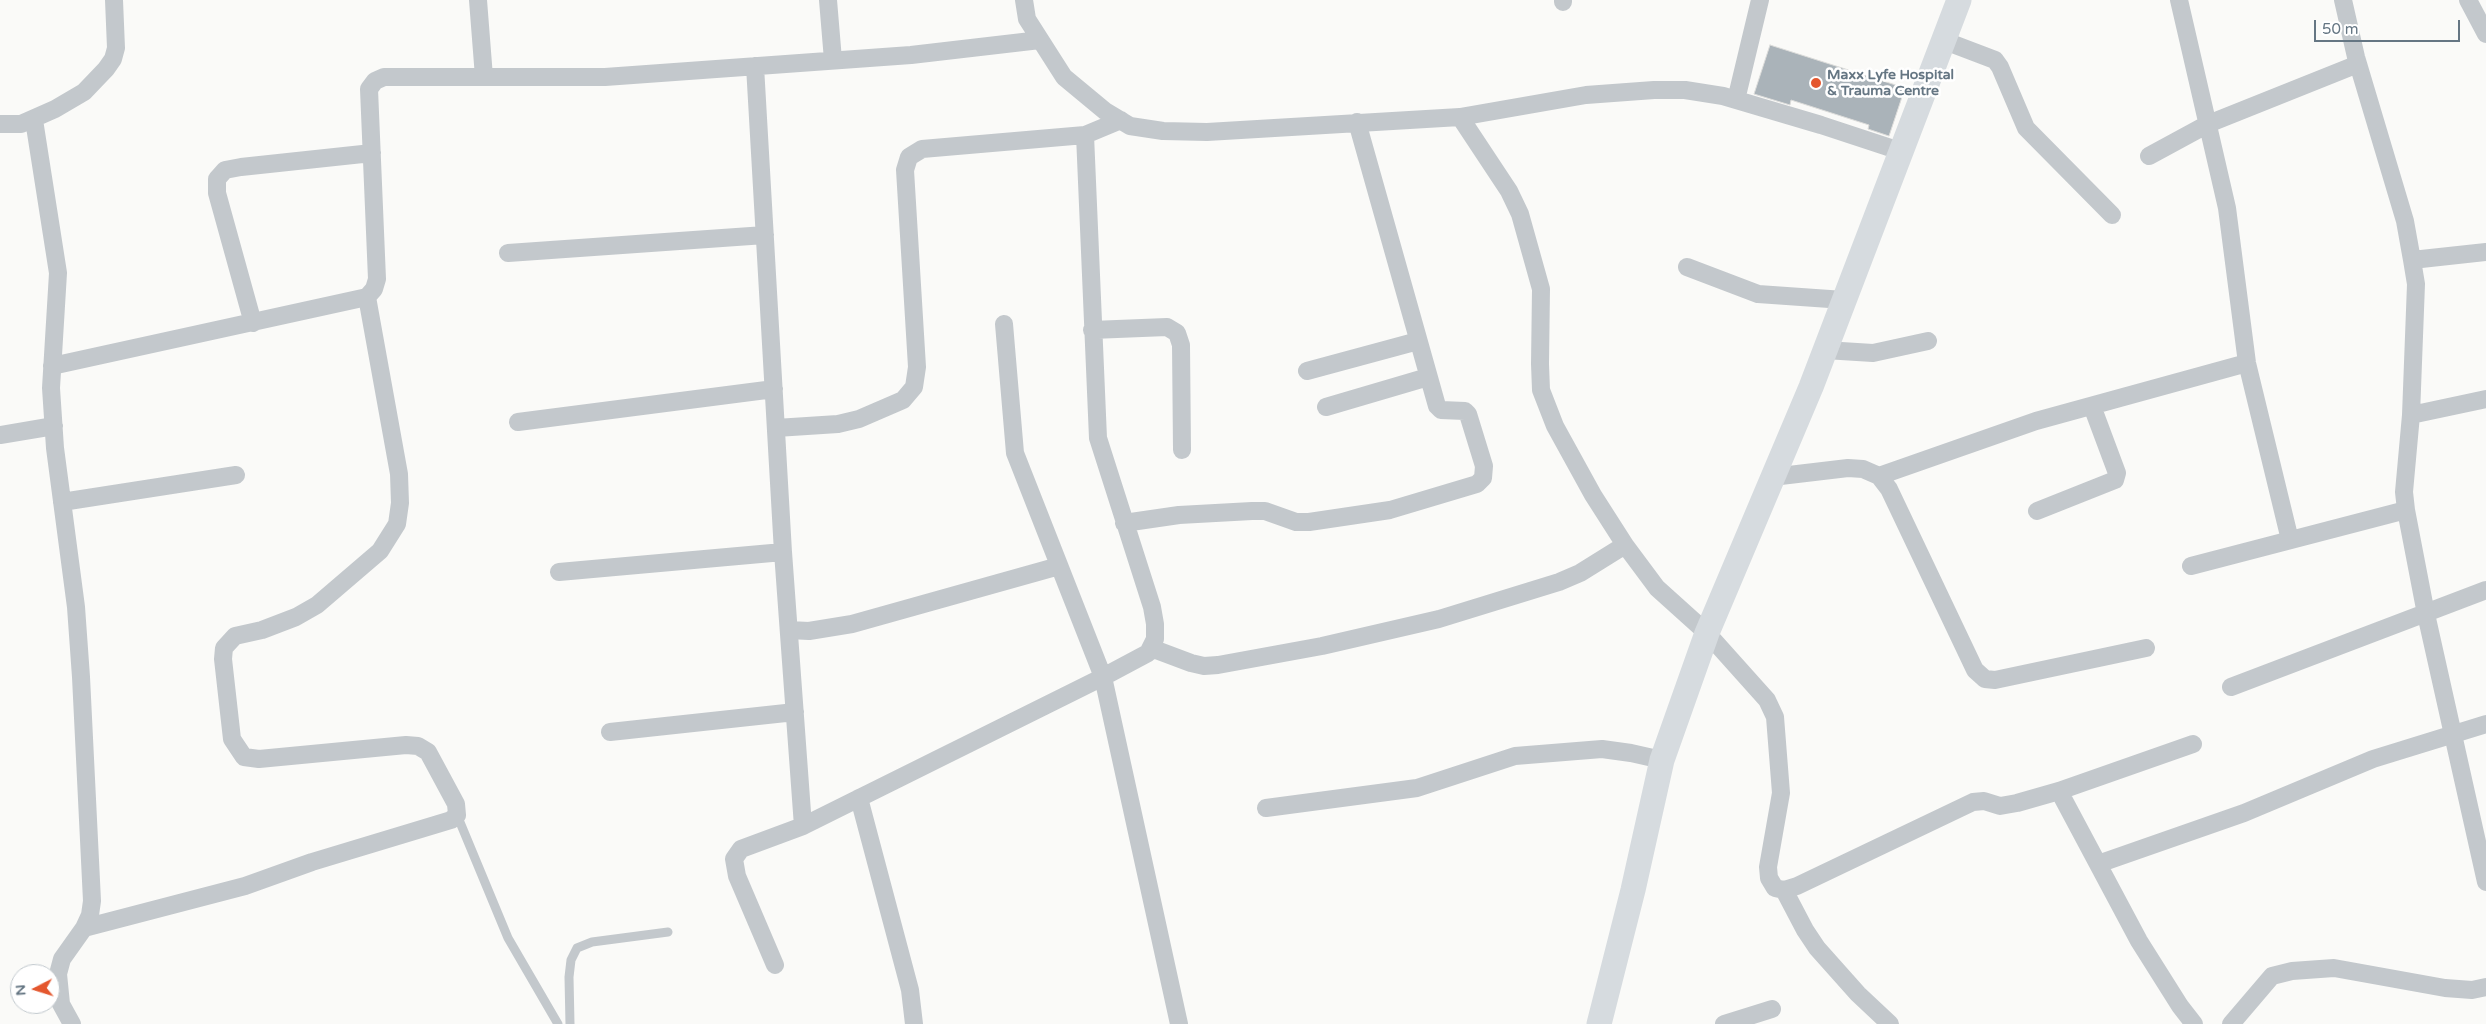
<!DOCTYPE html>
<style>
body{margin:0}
#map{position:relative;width:2486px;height:1024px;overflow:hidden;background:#fafaf8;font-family:"Varela Round",sans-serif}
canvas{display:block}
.north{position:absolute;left:10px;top:964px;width:50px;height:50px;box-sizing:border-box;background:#fff;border:1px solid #c1c8cd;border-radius:50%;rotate:265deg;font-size:14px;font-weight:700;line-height:20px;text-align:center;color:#657683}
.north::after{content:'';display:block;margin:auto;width:18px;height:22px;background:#e4572e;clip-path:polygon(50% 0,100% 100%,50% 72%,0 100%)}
.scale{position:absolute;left:2314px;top:20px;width:146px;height:22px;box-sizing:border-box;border:2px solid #657683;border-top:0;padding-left:6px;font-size:15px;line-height:18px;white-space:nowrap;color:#657683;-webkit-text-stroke:4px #fff;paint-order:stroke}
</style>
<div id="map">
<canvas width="2486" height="1024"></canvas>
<div class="north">N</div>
<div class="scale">50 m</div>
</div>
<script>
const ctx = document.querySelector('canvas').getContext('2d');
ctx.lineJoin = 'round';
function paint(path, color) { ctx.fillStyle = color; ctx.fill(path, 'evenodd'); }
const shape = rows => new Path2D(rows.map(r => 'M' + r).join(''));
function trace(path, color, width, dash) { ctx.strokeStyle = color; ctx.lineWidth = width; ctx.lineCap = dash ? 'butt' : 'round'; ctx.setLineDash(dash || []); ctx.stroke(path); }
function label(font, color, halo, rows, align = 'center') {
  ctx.font = font + ' "Varela Round",sans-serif'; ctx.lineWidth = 5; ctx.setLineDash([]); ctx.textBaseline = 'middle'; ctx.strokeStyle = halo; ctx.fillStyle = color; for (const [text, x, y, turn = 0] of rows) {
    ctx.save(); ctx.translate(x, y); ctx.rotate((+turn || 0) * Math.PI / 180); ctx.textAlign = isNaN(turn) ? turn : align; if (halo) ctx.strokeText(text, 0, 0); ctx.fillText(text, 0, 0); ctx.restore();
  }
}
const building = shape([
 [1770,45,1905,88,1889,136,1868,129,1869,125,1791,100,1790,105,1754,94,1770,45]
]);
paint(building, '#aab3b9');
trace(building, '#dcdcda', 1);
trace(shape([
 [457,815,508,938,558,1024],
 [570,1024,569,977,571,960,577,948,592,942,668,932]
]), '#c3c8cc', 9);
trace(shape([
 [478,0,484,77],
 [828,0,833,60],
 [1024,0,1027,19,1064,77,1105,111,1130,126,1163,131,1207,132,1460,117,1586,95,1654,90,1685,90,1723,96,1821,125,1900,151],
 [1563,0,1563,2],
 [2179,0,2227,208,2247,363,2290,540],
 [2343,0,2356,57,2405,221,2412,260,2416,284,2411,415,2404,492,2406,510,2426,614,2486,882],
 [2468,0,2486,34],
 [1945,41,1995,60,2000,67,2026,128,2112,215],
 [755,66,783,552,803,826],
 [1736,100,1760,0],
 [1460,117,1509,191,1520,214,1541,289,1540,364,1541,390,1555,426,1593,495,1625,545,1657,588,1707,633,1767,700,1775,717,1781,793,1768,867,1769,878,1775,888,1784,890,1797,886,1973,802,1984,801,2000,806,2017,803,2059,791,2193,744],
 [34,120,58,273,51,388,55,448,76,607,81,677,92,901,90,915,84,928,62,959,58,974,61,1004,72,1024],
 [0,124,21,124,55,109,84,92,106,69,113,59,116,48,114,0],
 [2149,156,2208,124,2358,64],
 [508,253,765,235],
 [2412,260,2486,252],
 [1687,267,1758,294,1844,300],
 [253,323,217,193,217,179,225,170,241,167,372,153],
 [1004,324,1015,453,1103,677,1179,1024],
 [1092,330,1167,327,1177,333,1181,345,1182,450],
 [1825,350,1873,353,1928,341],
 [52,366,367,297,374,289,377,279,369,89,375,81,384,77,605,77,911,55,1040,40],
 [1307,371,1418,341],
 [1326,407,1428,377],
 [2411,415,2486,399],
 [518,422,774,389],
 [776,428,838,424,859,419,903,400,914,387,917,367,905,170,909,157,922,149,1085,135,1121,120],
 [0,435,54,426],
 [1879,476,2036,421,2247,363],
 [1772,477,1848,468,1863,469,1879,476,1889,489,1975,670,1985,679,1995,680,2146,648],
 [62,502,236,475],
 [2037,511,2115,480,2117,473,2092,406],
 [1124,523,1179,515,1252,511,1265,511,1296,522,1309,522,1390,510,1477,484,1483,478,1484,466,1468,414,1465,411,1441,410,1437,406,1357,122],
 [2191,566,2406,510],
 [559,572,783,552],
 [789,630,809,631,852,624,1059,566],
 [1151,648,1191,663,1204,666,1218,665,1322,646,1439,619,1559,582,1580,573,1625,545],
 [2231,687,2486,590],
 [610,732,795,712],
 [2059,791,2139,941,2180,1006,2194,1024],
 [859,798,910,990,914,1024],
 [1266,808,1417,788,1515,756,1602,749,1631,753,1662,760],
 [2098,864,2244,813,2373,759,2486,724],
 [1784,890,1805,930,1817,948,1858,994,1890,1024],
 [84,928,245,886,312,862,451,820,457,815,456,804,428,752,418,746,406,745,259,759,244,757,232,739,223,659,224,648,235,636,262,630,296,617,317,605,380,551,397,524,400,503,399,474,367,297],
 [775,965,737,876,734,859,741,849,803,826,1103,677,1148,653,1155,639,1155,624,1152,607,1098,438,1085,135],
 [1724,1024,1772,1009],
 [2231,1024,2272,976,2292,971,2334,968,2445,988,2472,990,2486,987]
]), '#c3c8cc', 18);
trace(shape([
 [1599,1024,1633,890,1662,760,1707,633,1811,387,1959,0]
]), '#d6dbdf', 25);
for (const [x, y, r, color] of [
 [1816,83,6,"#e4572e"]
]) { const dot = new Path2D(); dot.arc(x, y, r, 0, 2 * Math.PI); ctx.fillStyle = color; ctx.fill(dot); trace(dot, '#fff', 2); }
label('bold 14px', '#657683', '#fff', [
 ["Maxx Lyfe Hospital",1827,75],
 ["& Trauma Centre",1827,91]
], 'left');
</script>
